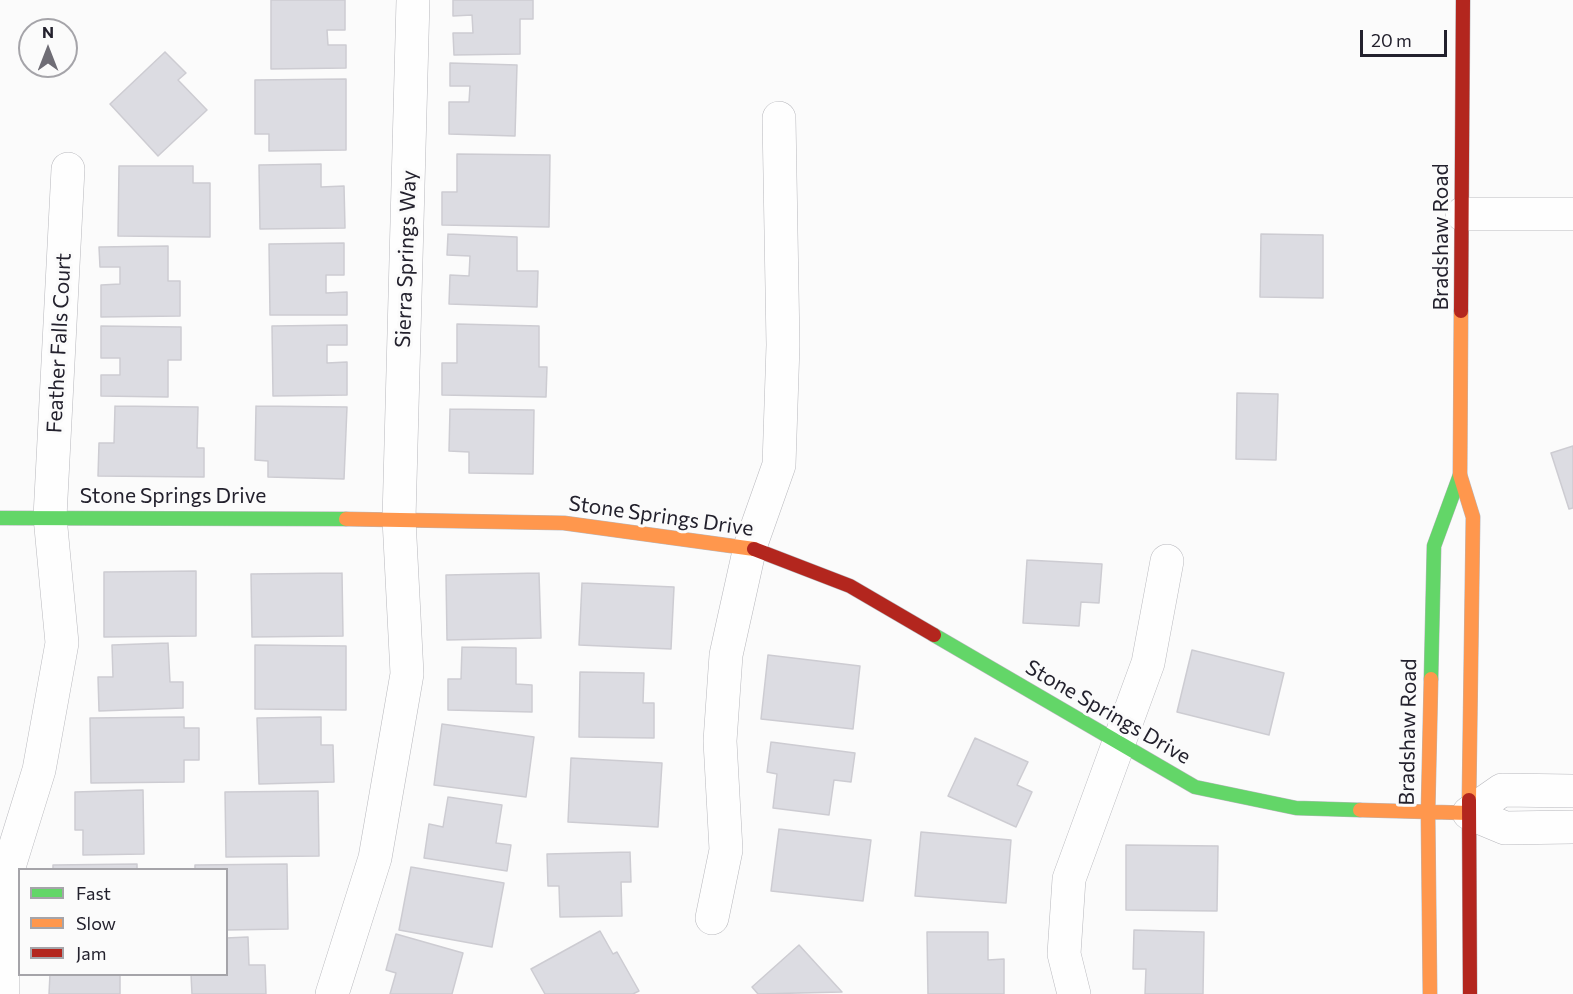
<!DOCTYPE html>
<style>
body{margin:0}
#map{position:relative;width:1573px;height:994px;overflow:hidden;background:#fbfbfb;font-family:Commissioner,sans-serif}
canvas{display:block}
.legend{position:absolute;left:18px;top:868px;width:210px;height:108px;box-sizing:border-box;background:#fbfbfb;border:2px solid #a5a4a9;margin:0;padding:8px 10px;list-style:none;font-size:18px;color:#23212d}
.legend li{display:flex;align-items:center;gap:12px;height:30px}
.legend b{width:30px;border:2px solid #a5a4a9}
.north{position:absolute;left:18px;top:18px;width:60px;height:60px;box-sizing:border-box;background:#fbfbfb;border:2px solid #a5a4a9;border-radius:50%;rotate:0deg;font-size:16px;font-weight:700;line-height:24px;text-align:center;color:#23212d}
.north::after{content:'';display:block;margin:auto;width:21px;height:27px;background:#6f6d75;clip-path:polygon(50% 0,100% 100%,50% 72%,0 100%)}
.scale{position:absolute;left:1360px;top:30px;width:87px;height:27px;box-sizing:border-box;border:3px solid #23212d;border-top:0;padding-left:8px;font-size:18px;line-height:21px;white-space:nowrap;color:#23212d;-webkit-text-stroke:4px #fbfbfb;paint-order:stroke}
</style>
<div id="map">
<canvas width="1573" height="994"></canvas>
<ul class="legend">
<li><b style="height:8px;background:#63d668"></b>Fast</li>
<li><b style="height:8px;background:#ff974d"></b>Slow</li>
<li><b style="height:8px;background:#b3261e"></b>Jam</li>
</ul>
<div class="north">N</div>
<div class="scale">20 m</div>
</div>
<script>
const ctx = document.querySelector('canvas').getContext('2d');
ctx.lineJoin = 'round';
function paint(path, color) { ctx.fillStyle = color; ctx.fill(path, 'evenodd'); }
const shape = rows => new Path2D(rows.map(r => 'M' + r).join(''));
function trace(path, color, width, dash) { ctx.strokeStyle = color; ctx.lineWidth = width; ctx.lineCap = dash ? 'butt' : 'round'; ctx.setLineDash(dash || []); ctx.stroke(path); }
function label(font, color, halo, rows, align = 'center') {
  ctx.font = font + ' Commissioner,sans-serif'; ctx.lineWidth = 6; ctx.setLineDash([]); ctx.textBaseline = 'middle'; ctx.strokeStyle = halo; ctx.fillStyle = color; for (const [text, x, y, turn = 0] of rows) {
    ctx.save(); ctx.translate(x, y); ctx.rotate((+turn || 0) * Math.PI / 180); ctx.textAlign = isNaN(turn) ? turn : align; if (halo) ctx.strokeText(text, 0, 0); ctx.fillText(text, 0, 0); ctx.restore();
  }
}
const building = shape([
 [271,0,345,0,345,30,327,30,328,45,346,45,346,68,271,69,271,0],
 [453,0,533,0,533,19,520,19,520,54,454,55,453,33,473,33,472,15,453,16,453,0],
 [165,52,186,73,178,80,207,110,158,156,110,104,165,52],
 [450,63,517,65,515,136,449,134,449,102,469,102,470,86,450,86,450,63],
 [346,79,346,150,269,151,269,134,255,134,255,80,346,79],
 [457,154,550,155,549,227,442,225,442,192,457,192,457,154],
 [321,164,321,187,344,186,345,228,260,229,259,165,321,164],
 [119,166,193,166,193,183,210,183,210,237,118,236,119,166],
 [448,234,517,237,517,271,538,271,537,307,449,304,450,275,469,276,470,256,447,255,448,234],
 [1261,234,1323,235,1323,298,1260,297,1261,234],
 [344,243,344,275,326,275,326,293,347,292,347,315,270,315,269,244,344,243],
 [168,246,168,281,180,281,180,316,101,317,101,285,120,284,120,267,100,267,99,247,168,246],
 [457,324,539,326,539,367,547,367,546,397,442,395,442,363,457,363,457,324],
 [347,325,347,345,327,345,327,363,347,362,347,395,273,396,272,326,347,325],
 [101,326,181,327,181,360,168,360,168,397,101,396,101,375,120,375,120,358,101,358,101,326],
 [1237,393,1278,394,1276,460,1236,459,1237,393],
 [115,406,198,407,197,448,204,448,204,477,98,476,99,443,114,443,115,406],
 [256,406,347,407,344,479,268,477,268,461,255,460,256,406],
 [450,409,534,410,533,474,469,473,469,452,449,451,450,409],
 [1573,446,1573,508,1569,509,1551,453,1573,446],
 [1027,560,1102,564,1099,603,1081,602,1079,626,1023,623,1027,560],
 [196,571,196,636,104,637,104,572,196,571],
 [342,573,343,636,252,637,251,574,342,573],
 [539,573,541,638,447,640,446,575,539,573],
 [582,583,674,587,671,649,579,645,582,583],
 [168,643,170,682,183,682,183,708,99,711,98,677,113,677,112,645,168,643],
 [255,645,346,646,346,710,255,709,255,645],
 [462,647,516,648,516,684,532,685,532,712,448,710,448,679,461,679,462,647],
 [1192,650,1284,673,1269,735,1177,712,1192,650],
 [768,655,860,666,853,729,761,719,768,655],
 [580,672,644,673,643,703,654,703,654,738,579,737,580,672],
 [184,717,184,728,199,728,199,760,184,760,184,782,91,783,90,718,184,717],
 [321,717,321,745,333,745,334,782,259,784,257,718,321,717],
 [442,724,534,737,526,797,434,785,442,724],
 [975,738,1028,762,1017,785,1032,792,1016,827,948,796,975,738],
 [771,742,855,753,851,782,834,780,829,815,773,808,777,774,767,772,771,742],
 [571,758,662,763,658,827,568,822,571,758],
 [143,790,144,854,83,855,83,830,75,830,75,792,143,790],
 [318,791,319,856,226,857,225,792,318,791],
 [448,797,502,805,496,843,511,845,507,871,424,858,429,824,443,827,448,797],
 [779,829,871,840,863,901,771,891,779,829],
 [921,832,1011,840,1006,903,915,896,921,832],
 [1126,845,1218,846,1217,911,1126,910,1126,845],
 [630,852,631,882,621,882,622,916,560,917,559,886,548,886,547,854,630,852],
 [137,864,137,870,53,870,53,865,137,864],
 [287,864,288,929,226,930,226,870,195,870,195,865,287,864],
 [411,867,504,883,492,947,399,930,411,867],
 [1134,930,1204,932,1203,994,1145,994,1146,969,1133,969,1134,930],
 [600,931,613,954,617,952,639,991,633,994,545,994,531,969,600,931],
 [927,932,988,932,988,960,1004,959,1004,994,928,994,927,932],
 [396,934,463,953,452,994,390,994,396,973,386,970,396,934],
 [248,937,249,965,265,965,266,994,192,994,191,974,226,974,226,938,248,937],
 [799,945,842,992,758,994,752,987,799,945],
 [50,974,120,974,120,994,49,994,50,974]
]);
paint(building, '#dcdce2');
trace(building, '#cdccd2', 1.5);
const street = shape([
 [1462,214,1573,214],
 [1469,813,1502,790,1573,791],
 [1469,813,1505,828,1573,827],
 [712,918,726,850,720,741,726,655,750,547,779,465,783,345,779,118],
 [3,994,3,886,39,770,62,643,50,517,68,169],
 [332,994,375,858,407,674,399,519,413,0],
 [1074,994,1064,954,1069,879,1148,663,1167,561]
]);
const fast = shape([
 [0,518,346,519],
 [934,635,1195,787,1296,808,1360,810],
 [1431,679,1434,546,1460,475]
]);
const slow = shape([
 [1461,311,1460,475,1473,517,1469,800],
 [346,519,564,523,754,549],
 [1360,810,1469,813],
 [1430,994,1428,813,1431,679]
]);
const jam = shape([
 [1461,311,1463,0],
 [754,549,850,586,934,635],
 [1469,800,1470,994]
]);
trace(street, '#b8b8bd', 34);
trace(fast, '#b8b8bd', 15);
trace(slow, '#b8b8bd', 15);
trace(jam, '#b8b8bd', 15);
trace(street, '#fefefe', 33);
trace(fast, '#63d668', 14);
trace(slow, '#ff974d', 14);
trace(jam, '#b3261e', 14);
label('21px', '#23212d', '#fbfbfb', [
 ["Bradshaw Road",1441,237,-90],
 ["Sierra Springs Way",406,259,-88],
 ["Feather Falls Court",59,343,-87],
 ["Stone Springs Drive",173,496],
 ["Stone Springs Drive",661,516,8],
 ["Stone Springs Drive",1108,712,30],
 ["Bradshaw Road",1408,732,-89]
]);
</script>
